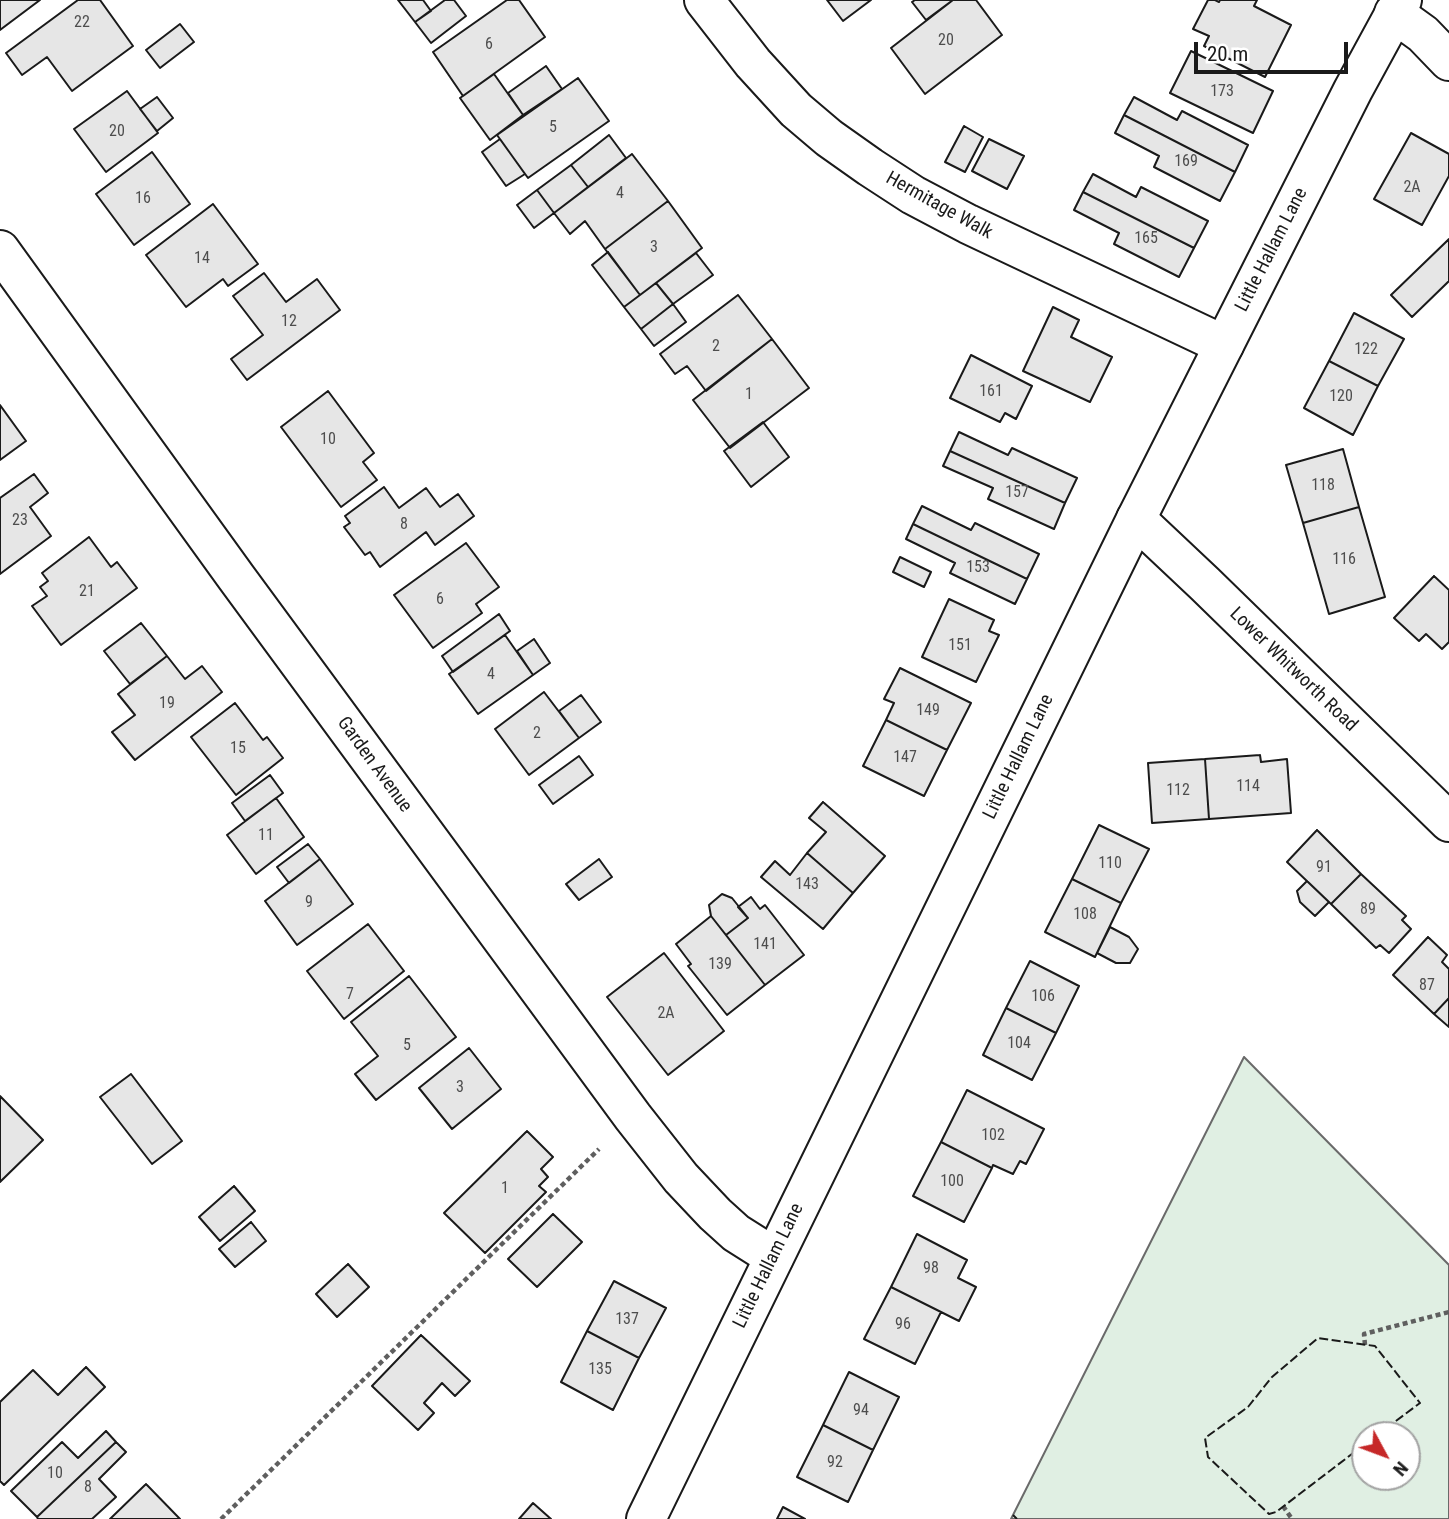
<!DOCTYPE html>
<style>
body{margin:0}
#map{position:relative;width:1449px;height:1519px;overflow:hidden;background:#fff;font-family:"Roboto Condensed",sans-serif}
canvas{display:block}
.north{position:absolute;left:1351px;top:1421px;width:70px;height:70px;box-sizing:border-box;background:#fff;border:2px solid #a3a3a3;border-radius:50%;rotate:131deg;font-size:19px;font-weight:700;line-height:28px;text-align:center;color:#1a1a1a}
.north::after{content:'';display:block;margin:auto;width:24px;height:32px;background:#c62828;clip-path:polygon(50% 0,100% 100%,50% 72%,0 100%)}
.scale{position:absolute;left:1194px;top:42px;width:154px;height:32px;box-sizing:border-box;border:4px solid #1a1a1a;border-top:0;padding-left:9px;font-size:21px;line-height:24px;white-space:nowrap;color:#1a1a1a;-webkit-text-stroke:5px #fff;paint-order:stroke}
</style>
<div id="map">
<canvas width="1449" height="1519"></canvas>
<div class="north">N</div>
<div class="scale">20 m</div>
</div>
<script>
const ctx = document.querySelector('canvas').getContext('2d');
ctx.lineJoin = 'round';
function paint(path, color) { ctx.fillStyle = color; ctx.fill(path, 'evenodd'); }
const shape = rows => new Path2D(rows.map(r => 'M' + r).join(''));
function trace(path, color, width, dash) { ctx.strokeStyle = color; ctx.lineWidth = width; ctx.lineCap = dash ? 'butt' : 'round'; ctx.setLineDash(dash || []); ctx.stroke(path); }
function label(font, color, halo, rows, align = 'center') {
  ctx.font = font + ' "Roboto Condensed",sans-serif'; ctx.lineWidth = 5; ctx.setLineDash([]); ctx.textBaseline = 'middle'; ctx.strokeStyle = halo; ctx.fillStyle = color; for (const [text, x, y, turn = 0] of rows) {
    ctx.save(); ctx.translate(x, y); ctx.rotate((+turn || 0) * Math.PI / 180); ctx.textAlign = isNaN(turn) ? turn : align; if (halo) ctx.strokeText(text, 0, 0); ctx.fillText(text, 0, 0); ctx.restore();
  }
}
const green = shape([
 [1244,1057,1449,1265,1449,1519,1011,1519,1244,1057],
 [1407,1435,1407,1477,1365,1477,1365,1435,1407,1435]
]);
paint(green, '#e0efe3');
trace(green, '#6a6a6a', 2);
const building = shape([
 [0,0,40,0,0,30,0,0],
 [78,0,100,0,133,46,72,91,47,57,22,75,6,53,78,0],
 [398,0,423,0,431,11,415,22,398,0],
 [445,0,454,0,466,16,431,43,415,22,445,0],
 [507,0,519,0,545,37,463,96,433,52,507,0],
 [827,0,871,0,843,21,827,0],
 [915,0,953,0,926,20,912,2,915,0],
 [953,0,976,0,1002,35,925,94,891,48,953,0],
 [1208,0,1215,0,1219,2,1220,0,1257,0,1254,6,1291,25,1265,77,1204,46,1209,36,1193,29,1208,0],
 [180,24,194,42,160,68,146,50,180,24],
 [1191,51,1273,91,1253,133,1170,93,1191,51],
 [546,66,562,89,523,115,508,93,546,66],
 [494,74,523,115,490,140,460,98,494,74],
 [578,78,609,121,528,178,497,135,578,78],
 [127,91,158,133,106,172,74,129,127,91],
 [157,97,173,118,157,131,140,109,157,97],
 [1134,97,1177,120,1182,111,1248,145,1235,172,1124,115,1134,97],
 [1124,115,1235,172,1220,201,1154,167,1159,156,1115,133,1124,115],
 [964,126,983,137,965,172,945,162,964,126],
 [1411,133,1449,154,1449,176,1422,225,1374,199,1411,133],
 [609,135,626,158,588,187,571,165,609,135],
 [500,139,525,174,506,186,482,152,500,139],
 [989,139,1024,156,1007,189,972,171,989,139],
 [152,152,190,204,134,245,96,194,152,152],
 [632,154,668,201,605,249,585,221,570,234,554,213,632,154],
 [571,165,588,187,554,213,537,190,571,165],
 [1093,174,1136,197,1141,187,1208,221,1194,248,1083,192,1093,174],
 [537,190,554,213,534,228,517,205,537,190],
 [1083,192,1194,248,1179,277,1114,244,1119,233,1074,210,1083,192],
 [668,201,702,248,640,295,605,249,668,201],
 [213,204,258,264,228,286,223,279,186,307,146,255,213,204],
 [1449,239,1449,281,1412,317,1391,295,1449,239],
 [608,252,640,295,624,307,592,265,608,252],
 [696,253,713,275,673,304,656,283,696,253],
 [264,273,286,302,317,279,340,310,247,380,231,359,263,335,233,296,264,273],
 [656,283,673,304,641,329,624,307,656,283],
 [738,295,772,339,706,391,687,366,675,374,660,354,738,295],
 [673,304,686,322,654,346,641,329,673,304],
 [1053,307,1079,320,1071,337,1112,357,1090,402,1023,371,1053,307],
 [1354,313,1404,339,1378,386,1329,361,1354,313],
 [772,339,809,388,730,448,693,400,772,339],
 [971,355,1032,386,1016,419,1005,413,1000,422,950,398,971,355],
 [1329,361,1378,386,1353,435,1304,408,1329,361],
 [328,391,374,453,363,462,377,480,341,507,281,427,328,391],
 [0,405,26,441,0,460,0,405],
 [763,422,789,457,751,487,724,451,763,422],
 [959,432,1008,455,1012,448,1077,478,1065,503,950,451,959,432],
 [1343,449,1359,507,1303,523,1286,465,1343,449],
 [950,451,1065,503,1054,529,988,499,993,488,943,466,950,451],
 [34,474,48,493,30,507,51,536,0,574,0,498,34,474],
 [384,487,399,508,426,488,440,507,458,494,474,516,435,545,426,532,380,567,370,552,365,555,344,527,350,523,345,516,384,487],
 [922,506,971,530,975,523,1039,554,1027,579,913,524,922,506],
 [1359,507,1385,597,1329,614,1303,523,1359,507],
 [913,524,1027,579,1015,604,950,573,955,563,906,539,913,524],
 [89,537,111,567,117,562,137,588,61,645,32,606,47,596,40,587,48,581,42,573,89,537],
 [466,543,499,587,476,604,482,613,433,648,394,595,466,543],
 [900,557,931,572,924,587,893,572,900,557],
 [1434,576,1449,590,1449,642,1442,649,1426,634,1419,641,1394,618,1434,576],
 [949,599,994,620,989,631,999,635,976,682,922,657,949,599],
 [499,614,510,631,453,672,442,656,499,614],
 [141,623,167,656,130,684,104,651,141,623],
 [505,635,533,675,478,714,449,674,505,635],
 [534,639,550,663,533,675,517,651,534,639],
 [167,656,185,679,202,666,222,692,135,760,112,732,135,715,118,694,167,656],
 [900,668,971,703,947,750,886,720,894,703,884,699,900,668],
 [544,692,579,738,529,775,495,729,544,692],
 [581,695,601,722,579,738,559,711,581,695],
 [235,703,263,740,267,737,283,758,236,795,191,737,235,703],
 [886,720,947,750,924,796,863,766,886,720],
 [1260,755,1261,762,1287,759,1291,813,1209,819,1205,759,1260,755],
 [579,756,593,775,553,804,539,785,579,756],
 [1205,759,1209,819,1152,823,1148,763,1205,759],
 [270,775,283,793,245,821,232,803,270,775],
 [276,798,304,837,256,874,227,835,276,798],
 [823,802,885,856,853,893,807,853,826,832,809,818,823,802],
 [1099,825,1149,849,1121,903,1072,879,1099,825],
 [1317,830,1361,874,1331,904,1287,862,1317,830],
 [308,844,320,859,289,883,277,867,308,844],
 [807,853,853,893,823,929,761,877,775,861,790,875,807,853],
 [320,859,353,904,297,945,265,901,320,859],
 [599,859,612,877,579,900,566,884,599,859],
 [1361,874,1406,916,1402,920,1411,929,1389,953,1380,945,1376,948,1331,904,1361,874],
 [1072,879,1121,903,1095,957,1045,932,1072,879],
 [1307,881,1329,902,1315,916,1300,902,1297,891,1307,881],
 [722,894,732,898,748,918,726,935,711,916,709,905,722,894],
 [751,897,760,909,765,905,804,955,765,985,726,935,748,918,738,907,751,897],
 [711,916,765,985,727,1015,688,966,691,964,676,944,711,916],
 [368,924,404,971,344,1019,307,971,368,924],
 [1110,927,1129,937,1138,949,1130,963,1116,963,1097,953,1110,927],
 [1428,937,1447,955,1442,962,1449,969,1449,998,1434,1014,1393,975,1428,937],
 [664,953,724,1031,668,1075,607,997,664,953],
 [1030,961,1079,986,1056,1033,1006,1008,1030,961],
 [409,976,456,1037,376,1100,355,1074,378,1056,351,1022,409,976],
 [1449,998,1449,1027,1434,1014,1449,998],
 [1006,1008,1056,1033,1032,1080,983,1055,1006,1008],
 [469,1048,501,1089,452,1129,419,1088,469,1048],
 [131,1074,182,1141,152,1164,100,1097,131,1074],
 [967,1090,1044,1129,1026,1164,1020,1161,1013,1174,993,1165,992,1168,941,1142,967,1090],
 [0,1096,43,1140,0,1182,0,1096],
 [527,1131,553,1157,541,1169,548,1177,539,1186,546,1192,485,1253,444,1213,527,1131],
 [941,1142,992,1168,964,1222,913,1196,941,1142],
 [234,1186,255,1211,220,1241,199,1217,234,1186],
 [553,1214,582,1242,537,1287,508,1259,553,1214],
 [251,1222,266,1241,235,1267,219,1249,251,1222],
 [917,1234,967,1260,958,1278,976,1287,959,1321,891,1287,917,1234],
 [348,1264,369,1287,337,1317,316,1294,348,1264],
 [614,1281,666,1308,639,1358,587,1331,614,1281],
 [891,1287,941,1312,915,1364,864,1339,891,1287],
 [587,1331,639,1358,613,1410,561,1382,587,1331],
 [421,1335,470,1381,455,1396,442,1383,424,1403,434,1413,418,1430,372,1386,421,1335],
 [86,1367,105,1387,4,1485,0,1481,0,1402,33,1370,58,1395,86,1367],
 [849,1372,899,1397,873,1450,823,1425,849,1372],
 [823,1425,873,1450,848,1502,797,1477,823,1425],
 [106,1431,116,1442,37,1517,11,1491,62,1442,78,1458,106,1431],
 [116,1442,126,1452,99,1479,116,1497,92,1519,38,1519,37,1517,116,1442],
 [146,1484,180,1519,110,1519,146,1484],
 [533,1503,551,1519,519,1519,533,1503],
 [783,1507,805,1519,777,1519,783,1507]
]);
paint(building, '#e6e6e6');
trace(building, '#1a1a1a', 2);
const street = shape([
 [704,0,753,63,796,110,829,138,870,167,913,195,968,224,1224,345],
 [1394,13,1423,34,1449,61],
 [0,250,236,577,633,1117,681,1178,715,1214,736,1233,774,1257],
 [1136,519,1205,584,1449,822]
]);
const secondary = shape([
 [646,1519,1136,519,1353,90,1402,0]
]);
trace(street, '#1a1a1a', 42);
trace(secondary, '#1a1a1a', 42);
trace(shape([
 [1365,1345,1364,1334,1449,1312],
 [1283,1506,1292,1519],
 [221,1519,599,1149]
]), '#5f5f5f', 4.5, [5, 3.5]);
trace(street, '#fff', 38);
trace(secondary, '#fff', 38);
trace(shape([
 [1365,1444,1276,1512,1269,1514,1208,1457,1205,1438,1248,1407,1272,1377,1318,1338,1375,1346,1420,1403,1377,1435],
 [1013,1515,1017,1519]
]), '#1a1a1a', 2, [9, 3.5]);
label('16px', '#4d4d4d', null, [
 ["22",82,23],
 ["20",946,41],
 ["6",489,45],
 ["173",1222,92],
 ["5",553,128],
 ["20",117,132],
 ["169",1186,162],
 ["2A",1412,188],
 ["4",620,194],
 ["16",143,199],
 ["165",1146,239],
 ["3",654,248],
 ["14",202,259],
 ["12",289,322],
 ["2",716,347],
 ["122",1366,350],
 ["161",991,392],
 ["1",749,395],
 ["120",1341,397],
 ["10",328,440],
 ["118",1323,486],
 ["157",1017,493],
 ["23",20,521],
 ["8",404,525],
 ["116",1344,560],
 ["153",978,568],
 ["21",87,592],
 ["6",440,600],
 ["151",960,646],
 ["4",491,675],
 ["19",167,704],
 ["149",928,711],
 ["2",537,734],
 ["15",238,749],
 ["147",905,758],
 ["114",1248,787],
 ["112",1178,791],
 ["11",266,836],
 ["110",1110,864],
 ["91",1324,868],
 ["143",807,885],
 ["9",309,903],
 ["89",1368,910],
 ["108",1085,915],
 ["141",765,945],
 ["139",720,965],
 ["87",1427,986],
 ["7",350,995],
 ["106",1043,997],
 ["2A",666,1014],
 ["104",1019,1044],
 ["5",407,1046],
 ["3",460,1088],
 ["102",993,1136],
 ["100",952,1182],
 ["1",505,1189],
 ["98",931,1269],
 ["137",627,1320],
 ["96",903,1325],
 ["135",600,1370],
 ["94",861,1411],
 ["92",835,1463],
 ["10",55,1474],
 ["8",88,1488]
]);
label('19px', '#1a1a1a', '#fff', [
 ["Hermitage Walk",939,206,29],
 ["Little Hallam Lane",1272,250,-63],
 ["Lower Whitworth Road",1293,670,44],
 ["Little Hallam Lane",1019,757,-64],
 ["Garden Avenue",374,765,54],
 ["Little Hallam Lane",769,1266,-64]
]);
</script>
